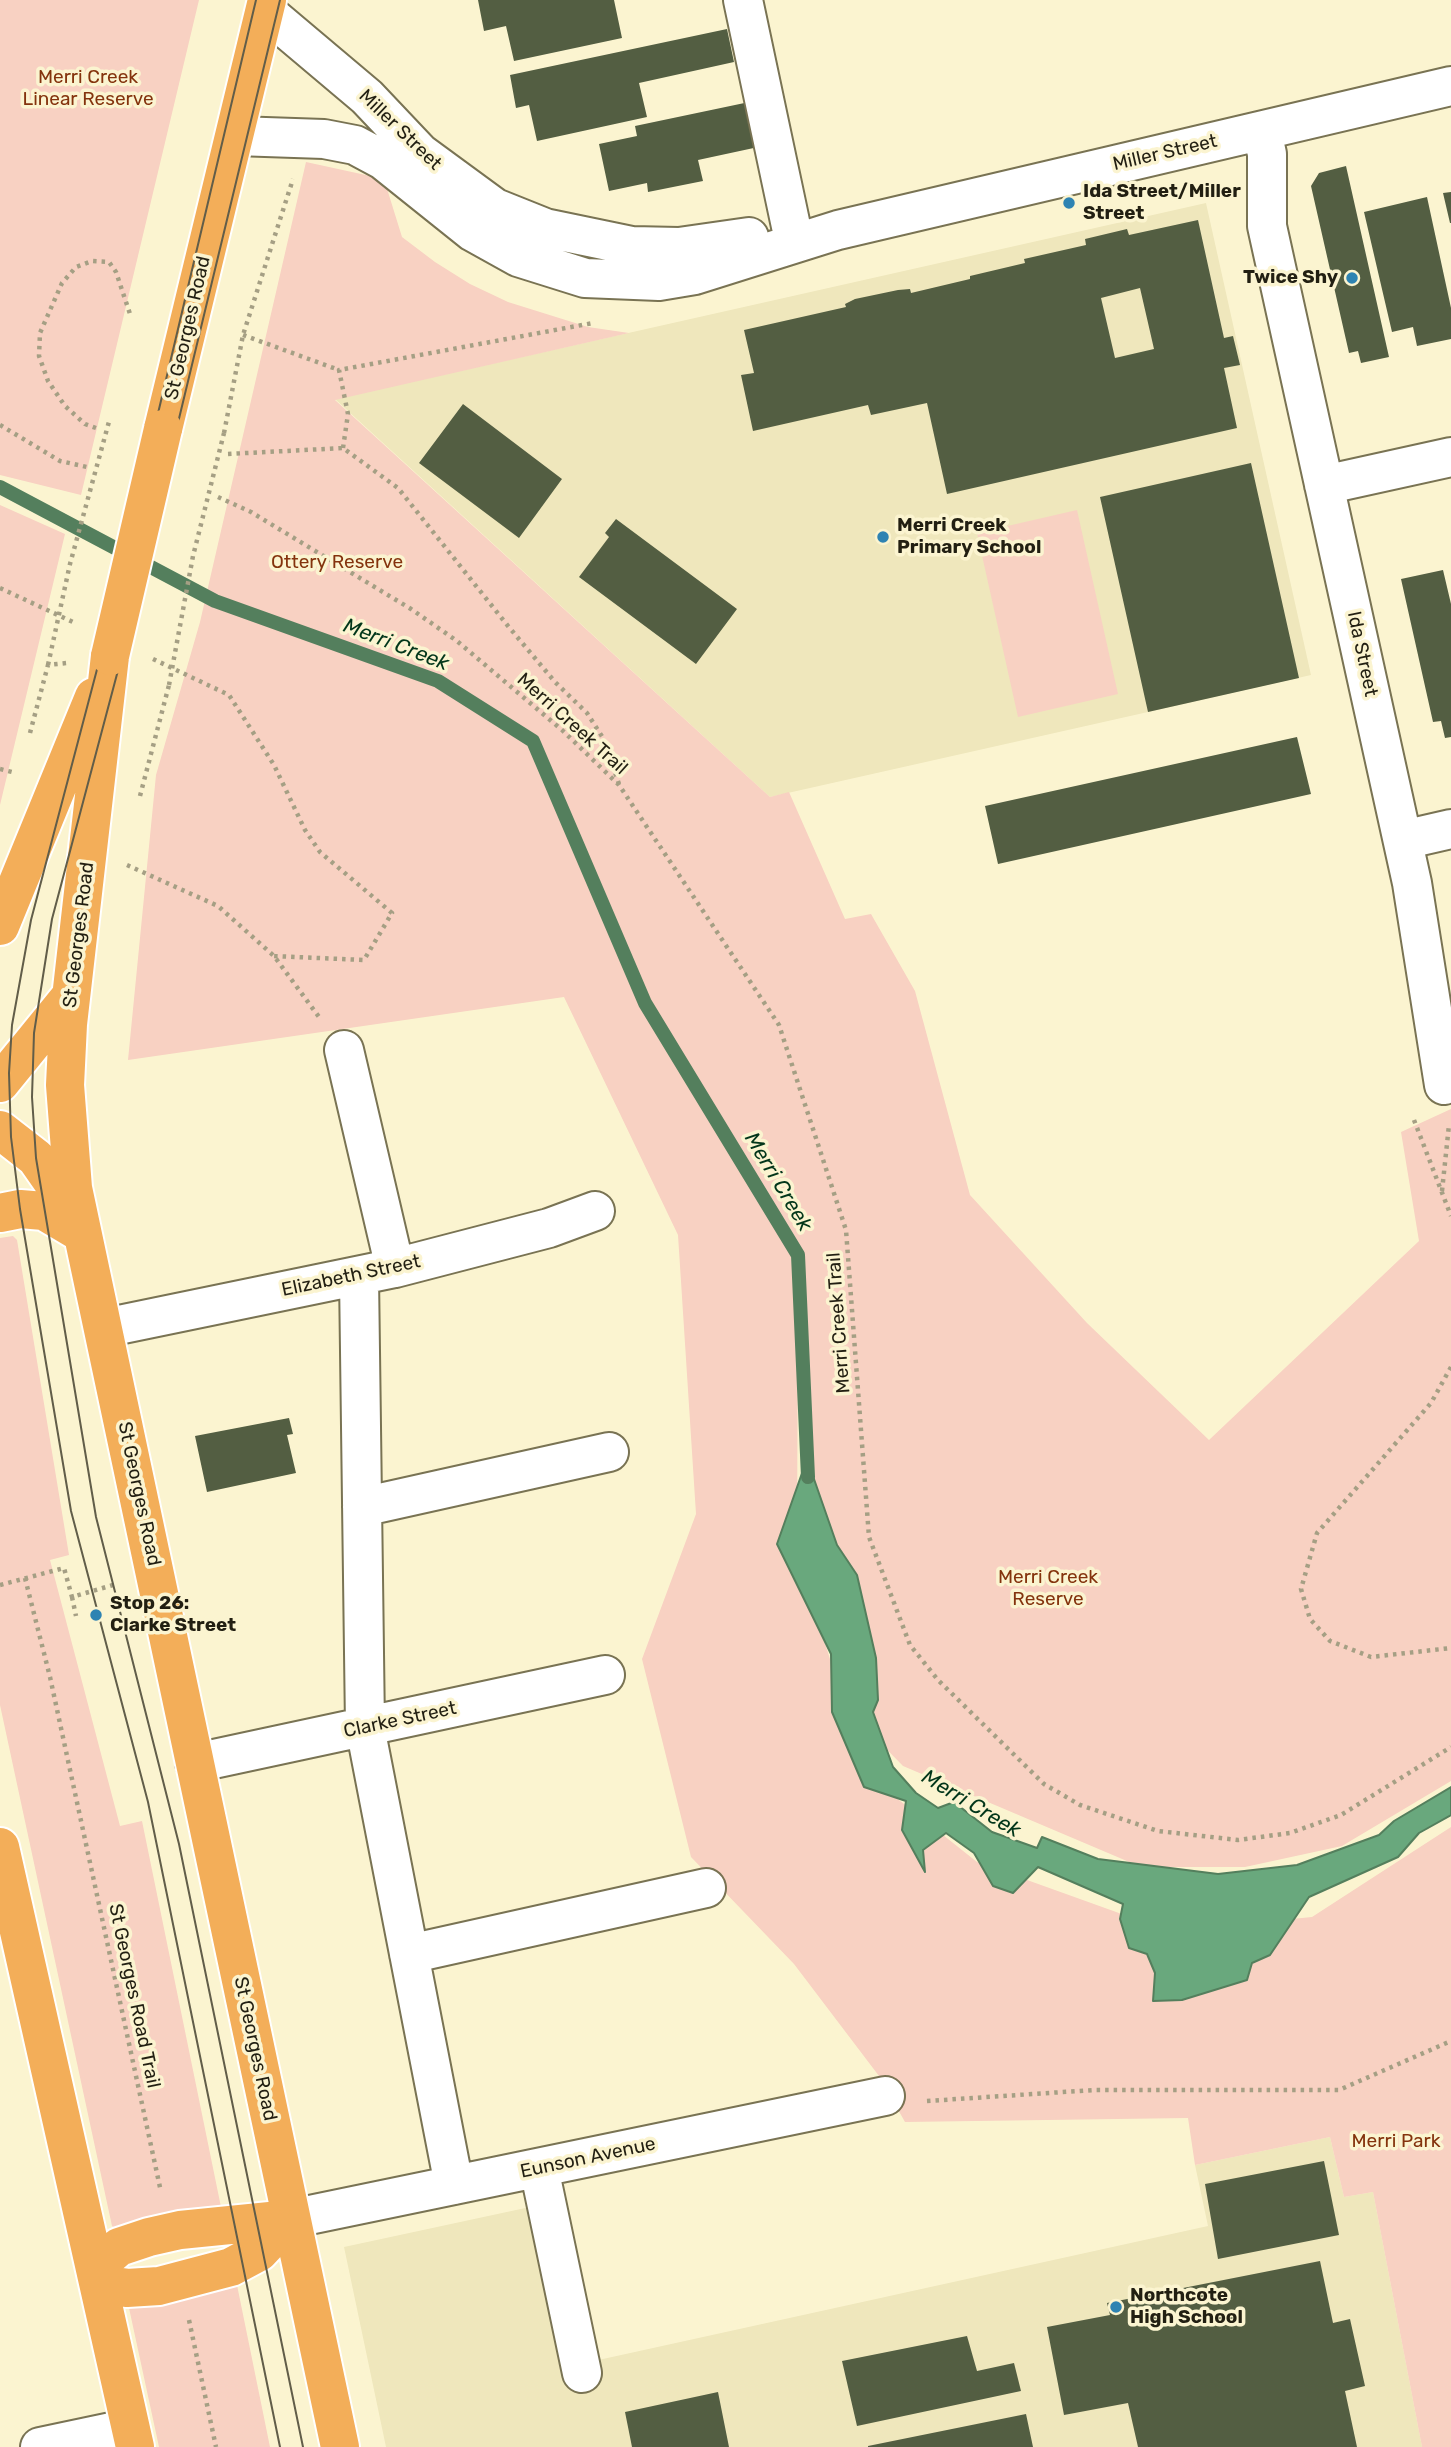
<!DOCTYPE html>
<style>
body{margin:0}
canvas{display:block;background:#fbf4d0}
</style>
<canvas width="1451" height="2447"></canvas>
<script>
const ctx = document.querySelector('canvas').getContext('2d');
ctx.lineJoin = 'round';
function paint(path, color) { ctx.fillStyle = color; ctx.fill(path, 'evenodd'); }
const shape = rows => new Path2D(rows.map(r => 'M' + r).join(''));
function trace(path, color, width, dash) { ctx.strokeStyle = color; ctx.lineWidth = width; ctx.lineCap = dash ? 'butt' : 'round'; ctx.setLineDash(dash || []); ctx.stroke(path); }
function label(font, color, halo, rows, align = 'center') {
  ctx.font = font + ' Rubik,sans-serif'; ctx.lineWidth = 7; ctx.setLineDash([]); ctx.textBaseline = 'middle'; ctx.strokeStyle = halo; ctx.fillStyle = color; for (const [text, x, y, turn = 0] of rows) {
    ctx.save(); ctx.translate(x, y); ctx.rotate((+turn || 0) * Math.PI / 180); ctx.textAlign = isNaN(turn) ? turn : align; if (halo) ctx.strokeText(text, 0, 0); ctx.fillText(text, 0, 0); ctx.restore();
  }
}
paint(shape([
 [1206,203,1311,675,1148,712,770,797,335,399],
 [1330,2137,1344,2197,1373,2192,1422,2447,386,2447,344,2247,530,2207,562,2368,1208,2226,1195,2165]
]), '#efe7bc');
paint(shape([
 [0,0,199,0,81,495,0,475],
 [306,162,384,179,402,237,435,262,470,284,508,302,588,327,629,333,335,400,770,797,789,792,845,919,871,914,915,991,970,1195,1087,1323,1209,1440,1419,1241,1401,1132,1451,1109,1451,1781,1342,1846,1245,1867,1141,1867,903,1766,857,1719,812,1563,798,1276,797,1552,865,1773,977,1862,1169,1931,1312,1917,1451,1827,1451,2447,1422,2447,1373,2192,1344,2197,1330,2137,1195,2165,1188,2118,905,2122,879,2076,794,1964,691,1857,642,1659,696,1514,678,1235,564,997,128,1060,156,775,200,622],
 [0,505,65,534,0,805],
 [1077,510,1118,694,1018,717,977,533],
 [13,1236,17,1240,69,1555,50,1560,120,1826,142,1821,221,2207,116,2229,112,2226,0,1705,0,1238],
 [237,2285,270,2447,159,2447,129,2308]
]), '#f8d1c2');
const water = shape([
 [807,1459,837,1545,857,1575,876,1658,878,1700,873,1712,893,1767,916,1793,938,1808,954,1802,992,1832,1037,1848,1042,1837,1098,1859,1218,1874,1297,1865,1379,1835,1394,1821,1451,1787,1451,1815,1419,1833,1398,1857,1309,1897,1270,1955,1252,1963,1247,1980,1182,2000,1153,2001,1155,1973,1147,1954,1129,1948,1120,1919,1123,1904,1038,1867,1013,1893,993,1886,974,1853,946,1833,923,1850,925,1872,902,1830,906,1801,864,1787,832,1712,831,1654,777,1544,807,1459]
]);
paint(water, '#69a87d');
trace(water, '#547f5d', 2);
trace(shape([
 [0,487,215,601,438,681,533,741,645,1003,798,1255,808,1477]
]), '#547f5d', 14);
paint(shape([
 [478,0,614,0,622,38,514,61,506,26,484,31],
 [727,29,734,62,639,83,647,117,537,141,529,105,516,108,510,75],
 [754,101,763,146,698,160,703,181,648,192,647,183,609,191,599,144,637,136,635,126],
 [1346,166,1389,357,1361,363,1358,351,1349,353,1311,186,1319,173],
 [1451,192,1451,223,1450,223,1443,193],
 [1427,197,1451,308,1451,339,1417,346,1413,327,1392,332,1364,212],
 [1198,220,1224,338,1233,336,1240,365,1224,368,1237,428,947,494,927,403,871,415,868,405,753,431,741,375,754,373,744,330,846,307,845,304,855,299,898,290,910,289,911,293,970,279,970,276,1025,263,1024,259,1086,245,1085,239,1127,229,1129,235],
 [1140,288,1154,349,1115,358,1101,298],
 [463,404,562,479,519,538,419,463],
 [1251,463,1299,678,1148,712,1100,497],
 [616,519,737,609,696,664,579,577,609,537,605,533],
 [1443,570,1451,604,1451,737,1445,738,1441,721,1433,722,1401,579],
 [1297,737,1311,794,998,864,985,806],
 [289,1418,293,1434,287,1435,296,1473,207,1492,195,1436],
 [1324,2161,1339,2235,1218,2259,1205,2184],
 [1320,2261,1333,2323,1350,2319,1365,2386,1345,2391,1357,2447,1138,2447,1128,2403,1064,2415,1047,2327,1110,2315,1107,2303],
 [967,2336,977,2371,1014,2363,1021,2391,857,2426,842,2361],
 [718,2392,729,2447,632,2447,625,2412],
 [1026,2414,1033,2447,868,2447,868,2446]
]), '#535e42');
const minor = shape([
 [743,0,792,231],
 [265,11,367,97,420,153,495,208,545,228,632,246,679,247,749,237],
 [1262,131,1267,154,1267,226,1412,883,1444,1085],
 [236,136,324,139,355,145,383,160,473,232,518,257,585,278,659,281,695,275,838,230,1451,86],
 [1324,485,1451,457],
 [1403,840,1451,829],
 [344,1050,395,1268],
 [359,1276,365,1727,454,2185],
 [104,1328,395,1268,549,1228,595,1211],
 [362,1507,609,1452],
 [195,1763,605,1675],
 [409,1954,706,1888],
 [539,2168,582,2373],
 [290,2219,885,2096],
 [40,2447,130,2428]
]);
const highway = shape([
 [163,429,267,0],
 [110,656,68,1024,65,1085,73,1188,340,2447],
 [0,926,94,697],
 [0,1083,70,997],
 [0,1130,36,1158,73,1211],
 [0,1213,20,1209,44,1211,81,1233],
 [0,1847,135,2447],
 [96,2267,119,2247,149,2237,180,2230,290,2219],
 [99,2283,127,2288,159,2286,231,2267,259,2252,290,2219]
]);
trace(minor, '#797353', 42);
trace(highway, '#fff', 42);
trace(shape([
 [243,335,339,370],
 [0,425,60,461,87,467],
 [96,428,85,424,65,406,48,381,39,356,40,333,62,283,76,267,92,261,109,262,116,272,131,317],
 [224,433,243,335,293,179],
 [343,448,348,414,339,370,593,323],
 [228,454,343,448,398,488,508,626,555,682,587,713,603,738,619,784],
 [218,497,251,512,411,609,457,641,562,730,619,785,779,1025,846,1230,869,1537,910,1645,938,1680,1044,1784,1080,1805,1158,1831,1238,1840,1290,1833,1341,1815,1451,1747],
 [0,588,75,623],
 [153,659,229,695,274,765,305,830,320,852,392,913,364,960,274,956],
 [30,733,48,665,67,663],
 [0,769,16,773],
 [140,796,169,685],
 [127,865,218,906,274,956,319,1017],
 [1414,1120,1451,1216],
 [1442,1191,1449,1125],
 [1451,1367,1431,1403,1317,1533,1301,1589,1310,1619,1330,1641,1371,1657,1451,1648],
 [25,1578,50,1677,161,2192],
 [0,1585,64,1568,72,1597,113,1585],
 [72,1597,76,1616],
 [927,2101,1094,2090,1339,2090,1451,2041],
 [189,2320,216,2447]
]), '#a59f84', 4.5, [3.5, 5]);
trace(minor, '#fff', 38);
trace(highway, '#f3ae59', 38);
trace(shape([
 [256,0,100,658,31,920,12,1025,9,1073,11,1137,20,1209,71,1511,148,1802,280,2447],
 [280,0,121,659,52,919,34,1033,32,1097,36,1158,96,1517,179,1844,303,2447]
]), '#615d49', 2);
const highwayBridge = shape([
 [110,656,163,429]
]);
trace(highwayBridge, '#fff', 42, []);
trace(shape([
 [48,665,70,564,110,418],
 [169,685,193,556,224,433]
]), '#a59f84', 4.5, [3.5, 5]);
trace(highwayBridge, '#f3ae59', 38);
for (const [x, y, r, color] of [
 [1069,203,7,"#2e83b2"],
 [1352,278,7,"#2e83b2"],
 [883,537,7,"#2e83b2"],
 [96,1615,7,"#2e83b2"],
 [1116,2307,7,"#2e83b2"]
]) { const dot = new Path2D(); dot.arc(x, y, r, 0, 2 * Math.PI); ctx.fillStyle = color; ctx.fill(dot); trace(dot, '#fbf4d0', 2.5); }
label('19px', '#84330d', '#fbf4d0', [
 ["Merri Creek",88,78],
 ["Linear Reserve",88,100],
 ["Ottery Reserve",337,563],
 ["Merri Creek",1048,1578],
 ["Reserve",1048,1600],
 ["Merri Park",1396,2142]
]);
label('19px', '#221f12', '#fbf4d0', [
 ["Miller Street",400,130,44],
 ["Miller Street",1165,153,-13],
 ["St Georges Road",188,328,-77],
 ["Ida Street",1362,654,78],
 ["Merri Creek Trail",572,724,42],
 ["St Georges Road",79,935,-83],
 ["Elizabeth Street",351,1276,-12],
 ["Merri Creek Trail",839,1323,-94],
 ["St Georges Road",139,1494,78],
 ["Clarke Street",400,1720,-12],
 ["St Georges Road Trail",134,1996,78],
 ["St Georges Road",255,2049,78],
 ["Eunson Avenue",588,2158,-12]
]);
label('bold 19px', '#221f12', '#fbf4d0', [
 ["Ida Street/Miller",1083,192],
 ["Street",1083,214],
 ["Twice Shy",1338,278,"right"],
 ["Merri Creek",897,526],
 ["Primary School",897,548],
 ["Stop 26:",110,1604],
 ["Clarke Street",110,1626],
 ["Northcote",1130,2296],
 ["High School",1130,2318]
], 'left');
label('italic 21px', '#02361a', '#fbf4d0', [
 ["Merri Creek",396,645,21],
 ["Merri Creek",778,1182,59],
 ["Merri Creek",971,1804,31]
]);
</script>
